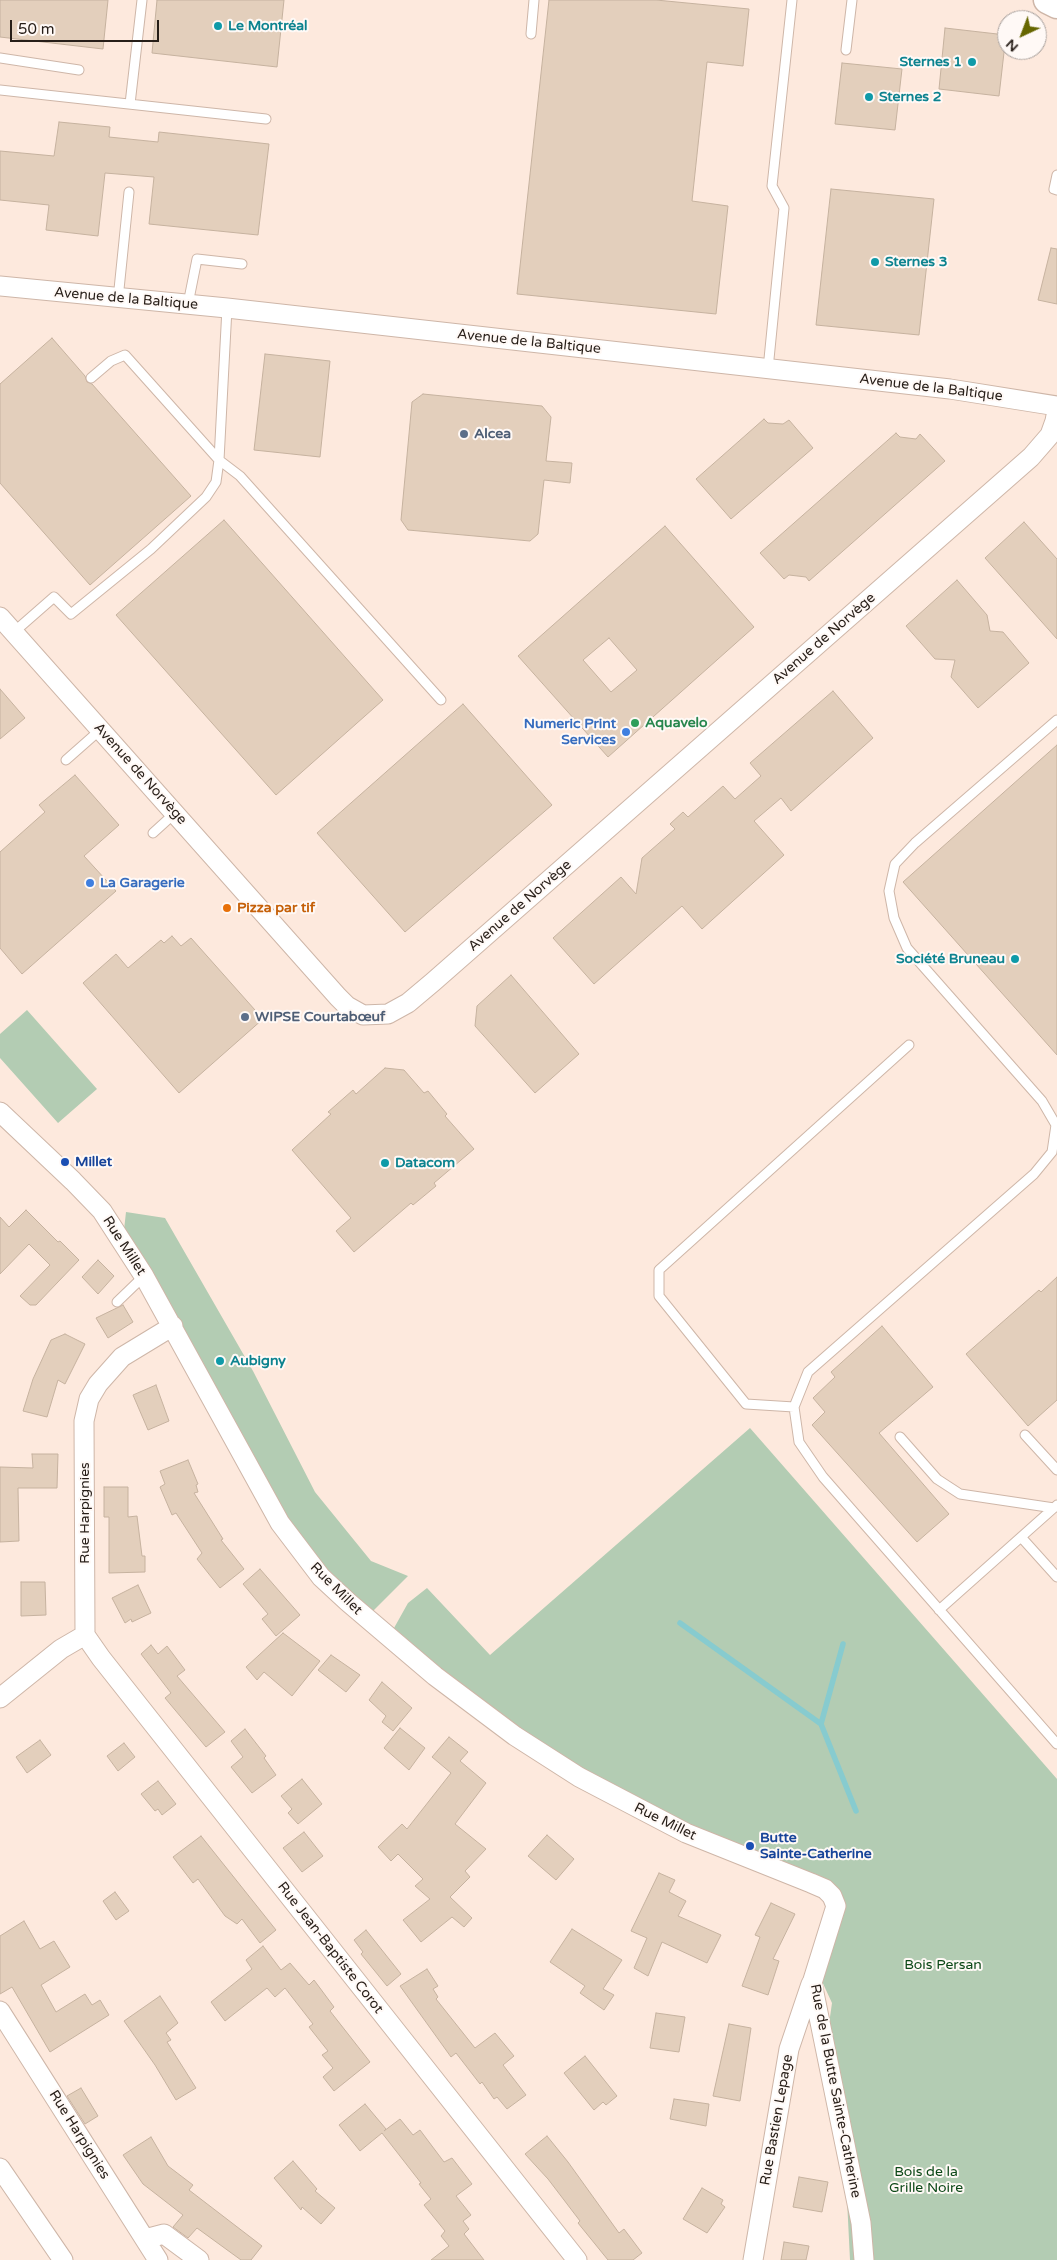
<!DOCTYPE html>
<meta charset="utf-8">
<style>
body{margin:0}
#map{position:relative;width:1057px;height:2260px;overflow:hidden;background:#fde9dd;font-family:"Varela Round",sans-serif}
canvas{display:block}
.north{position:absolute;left:997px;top:10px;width:50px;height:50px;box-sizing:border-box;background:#fff9f6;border:1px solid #a9a19d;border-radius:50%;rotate:223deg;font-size:14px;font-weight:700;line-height:20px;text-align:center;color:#271e18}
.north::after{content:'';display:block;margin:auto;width:18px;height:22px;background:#660;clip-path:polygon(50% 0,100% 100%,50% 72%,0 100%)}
.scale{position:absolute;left:10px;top:20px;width:149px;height:22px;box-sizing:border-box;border:2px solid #271e18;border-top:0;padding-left:6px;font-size:15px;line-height:18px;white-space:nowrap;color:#271e18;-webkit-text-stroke:4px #fff9f6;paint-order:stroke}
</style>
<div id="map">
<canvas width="1057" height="2260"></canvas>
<div class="north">N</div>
<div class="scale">50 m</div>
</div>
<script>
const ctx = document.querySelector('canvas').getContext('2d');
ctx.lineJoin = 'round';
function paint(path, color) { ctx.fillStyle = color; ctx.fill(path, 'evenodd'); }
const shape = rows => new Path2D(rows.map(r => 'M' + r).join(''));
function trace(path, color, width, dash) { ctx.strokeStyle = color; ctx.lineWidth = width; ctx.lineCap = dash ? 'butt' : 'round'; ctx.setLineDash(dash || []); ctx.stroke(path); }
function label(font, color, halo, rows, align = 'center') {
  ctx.font = font + ' "Varela Round",sans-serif'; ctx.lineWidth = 4; ctx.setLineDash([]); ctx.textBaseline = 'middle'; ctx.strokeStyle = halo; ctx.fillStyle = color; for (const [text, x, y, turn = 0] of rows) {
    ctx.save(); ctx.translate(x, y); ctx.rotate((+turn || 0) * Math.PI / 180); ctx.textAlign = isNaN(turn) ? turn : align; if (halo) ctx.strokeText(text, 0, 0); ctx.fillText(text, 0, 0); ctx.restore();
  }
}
paint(shape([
 [27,1010,97,1089,58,1123,0,1058,0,1034],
 [126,1212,165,1218,253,1371,315,1492,371,1561,408,1576,371,1613,332,1578,297,1539,124,1230],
 [750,1428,1057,1779,1057,2260,850,2260,843,2119,828,2031,832,2003,820,1977,841,1910,824,1885,715,1838,622,1793,507,1725,394,1628,408,1603,427,1588,490,1655]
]), '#b3ccb3');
trace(shape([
 [680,1623,821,1724,856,1811],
 [821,1724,843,1644]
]), '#87cbcf', 5.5);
const building = shape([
 [0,0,108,0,103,49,0,37,0,0],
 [157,0,284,0,277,67,152,53,157,0],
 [549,0,656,0,749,9,743,66,707,62,692,201,728,206,716,314,517,294,549,0],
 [945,28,1006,35,999,96,939,89,945,28],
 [842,63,902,69,895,130,835,124,842,63],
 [59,122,110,127,109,137,158,142,159,132,269,144,258,235,149,224,154,177,105,173,98,236,46,230,49,205,0,200,0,151,54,156,59,122],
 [831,189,934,199,919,335,816,325,831,189],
 [1051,248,1057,249,1057,304,1038,300,1051,248],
 [52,338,85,376,87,382,92,384,191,496,90,585,0,483,0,384,52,338],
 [265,354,330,361,320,457,254,450,265,354],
 [423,394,542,406,551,417,546,461,572,463,570,483,544,480,538,534,530,541,408,530,401,520,412,402,423,394],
 [764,419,768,423,783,424,789,420,813,448,731,519,696,479,764,419],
 [896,433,900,437,916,439,920,434,945,461,809,581,806,577,789,575,784,579,760,553,896,433],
 [224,520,383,700,276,795,116,615,224,520],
 [1024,522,1057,559,1057,639,985,558,1024,522],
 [665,526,754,627,608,757,518,656,665,526],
 [609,638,637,670,611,692,583,660,609,638],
 [957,580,987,615,990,631,1003,632,1029,663,978,708,951,677,955,660,935,659,906,626,957,580],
 [0,689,25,718,0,739,0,689],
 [833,691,873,738,791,811,781,798,754,821,784,855,702,929,682,906,594,984,553,938,621,877,636,894,642,858,675,829,670,824,683,812,688,817,723,786,735,799,761,776,750,763,833,691],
 [463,704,552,805,405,932,317,833,463,704],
 [1057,745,1057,1055,903,882,1057,745],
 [75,775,119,825,84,856,116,891,22,974,0,948,0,852,45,812,39,805,75,775],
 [172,936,181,946,191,938,263,1019,179,1093,83,983,116,954,128,968,161,940,164,943,172,936],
 [511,975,579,1054,535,1093,475,1026,477,1006,511,975],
 [385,1068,404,1070,424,1093,428,1091,447,1114,445,1116,474,1149,434,1183,436,1186,413,1205,411,1203,354,1252,336,1231,351,1218,292,1150,331,1114,328,1112,353,1090,356,1094,385,1068],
 [26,1210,58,1242,60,1241,79,1260,36,1305,30,1305,20,1296,50,1265,29,1244,0,1274,0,1217,9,1227,26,1210],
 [98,1260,114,1276,98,1294,82,1277,98,1260],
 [1057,1277,1057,1400,1028,1426,966,1354,1039,1290,1041,1292,1057,1277],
 [123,1305,133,1322,108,1338,96,1318,123,1305],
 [882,1326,933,1387,879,1433,949,1514,917,1542,812,1425,825,1412,813,1398,835,1377,831,1372,882,1326],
 [65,1334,85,1344,65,1384,58,1380,47,1417,23,1411,33,1379,51,1340,65,1334],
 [156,1385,169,1421,148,1430,133,1395,156,1385],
 [32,1454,58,1454,57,1488,18,1488,19,1541,0,1542,0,1467,33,1468,32,1454],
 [188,1460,198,1484,196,1485,198,1492,194,1493,223,1539,221,1540,244,1569,220,1588,197,1559,202,1553,176,1513,172,1515,160,1487,165,1484,160,1471,188,1460],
 [104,1487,128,1487,128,1517,137,1516,142,1556,145,1556,145,1572,109,1573,109,1517,104,1517,104,1487],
 [260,1569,300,1615,276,1636,262,1619,268,1614,243,1584,260,1569],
 [21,1582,45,1582,46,1615,21,1616,21,1582],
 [138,1585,151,1613,132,1622,131,1619,125,1623,112,1598,138,1585],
 [283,1633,320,1661,292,1696,264,1672,257,1680,246,1667,283,1633],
 [151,1645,158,1654,167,1646,185,1670,177,1676,225,1732,206,1747,165,1698,171,1693,141,1654,151,1645],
 [331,1655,360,1675,346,1692,318,1670,331,1655],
 [382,1682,412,1708,393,1731,382,1722,386,1716,369,1700,382,1682],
 [400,1728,425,1748,409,1770,384,1748,400,1728],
 [245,1729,266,1756,264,1758,276,1775,252,1793,231,1767,243,1757,231,1741,245,1729],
 [449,1737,468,1752,460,1761,486,1783,455,1824,486,1849,465,1871,470,1877,450,1897,472,1918,464,1927,452,1917,421,1942,403,1920,430,1899,415,1886,423,1879,398,1854,391,1861,378,1847,402,1824,407,1829,451,1773,432,1757,449,1737],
 [40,1740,51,1755,27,1773,16,1757,40,1740],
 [124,1743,135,1757,118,1771,107,1756,124,1743],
 [302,1779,322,1804,298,1824,288,1813,292,1809,281,1796,302,1779],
 [158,1781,176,1804,162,1815,158,1809,155,1811,141,1794,158,1781],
 [304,1832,323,1856,302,1872,283,1848,304,1832],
 [547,1835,574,1859,556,1880,528,1856,547,1835],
 [201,1836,276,1930,260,1943,242,1919,237,1924,225,1916,198,1879,193,1883,173,1857,201,1836],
 [659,1873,675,1880,669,1892,686,1901,678,1916,721,1935,707,1963,662,1942,648,1976,634,1968,647,1938,631,1931,659,1873],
 [115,1892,129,1911,116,1920,103,1901,115,1892],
 [771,1903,795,1914,773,1959,779,1961,768,1995,742,1986,760,1937,755,1935,771,1903],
 [24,1921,40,1949,54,1941,70,1967,41,1985,56,2012,85,1994,92,2005,100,2000,109,2015,50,2052,12,1987,0,1994,0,1936,24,1921],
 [572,1929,622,1960,603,1989,614,1995,604,2010,580,1993,585,1986,550,1962,572,1929],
 [366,1930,401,1974,387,1986,361,1954,363,1952,354,1940,366,1930],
 [263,1946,281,1970,290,1963,309,1985,314,1980,334,2007,330,2011,370,2062,334,2091,323,2077,333,2068,322,2055,328,2051,309,2027,313,2024,285,1988,275,1997,267,1988,225,2021,211,2002,252,1969,246,1960,263,1946],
 [427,1969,438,1986,433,1989,438,1997,436,1999,475,2048,495,2033,514,2056,503,2065,526,2095,507,2109,497,2097,494,2099,482,2082,480,2084,456,2053,451,2057,400,1986,427,1969],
 [160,1996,178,2023,166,2033,171,2040,167,2042,196,2088,176,2100,155,2065,124,2021,160,1996],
 [656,2013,685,2017,679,2052,650,2048,656,2013],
 [729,2024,751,2028,740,2101,713,2096,729,2024],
 [585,2056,617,2096,606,2105,603,2102,594,2110,564,2073,585,2056],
 [81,2088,98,2116,85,2124,67,2096,81,2088],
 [674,2099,709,2104,706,2126,670,2119,674,2099],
 [365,2104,386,2129,384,2131,400,2119,413,2135,420,2130,444,2162,452,2158,472,2184,456,2196,471,2215,463,2221,469,2229,464,2234,484,2260,431,2260,449,2246,441,2236,445,2231,424,2205,431,2199,419,2184,421,2183,382,2133,360,2151,339,2125,365,2104],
 [547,2136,568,2162,619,2233,624,2229,642,2253,633,2260,608,2260,578,2223,580,2221,548,2179,525,2154,547,2136],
 [151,2137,168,2166,193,2185,189,2190,262,2246,251,2260,241,2260,197,2228,188,2238,173,2227,183,2215,143,2184,123,2155,151,2137],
 [293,2161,317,2189,315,2191,335,2208,321,2224,302,2207,301,2210,274,2178,293,2161],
 [799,2177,828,2182,822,2212,793,2207,799,2177],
 [702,2188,723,2200,721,2204,725,2207,707,2233,683,2219,702,2188],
 [784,2242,809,2246,806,2260,781,2260,784,2242]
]);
paint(building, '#e3cfbc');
trace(building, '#c6b29f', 1);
const lane = shape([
 [531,34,534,0],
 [846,50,852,0],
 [0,58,79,70],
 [0,90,266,119],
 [130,104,142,0],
 [1057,175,1054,189,1057,190],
 [118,299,129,192],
 [188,304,197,259,242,264],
 [768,369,784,208,772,186,792,0],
 [91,378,111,361,125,355,219,460,227,308],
 [14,632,54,597,71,614,151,549,206,497,216,482,219,460,240,476,441,700],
 [1057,720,915,843,895,864,889,891,894,918,907,948,1042,1101,1056,1125,1052,1152,1034,1174,808,1372,794,1407,799,1442,823,1477,1057,1744],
 [66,760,100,730],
 [153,833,175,813],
 [117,1302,144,1276],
 [794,1407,746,1404,659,1296,659,1270,909,1045],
 [1025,1435,1057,1470],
 [900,1437,937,1479,960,1494,1054,1508],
 [1021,1537,1057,1577],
 [939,1610,1057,1505]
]);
const street = shape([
 [0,286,227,308,950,389,1057,406],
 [0,617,338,997,347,1006,363,1015,388,1014,408,1003,433,982,1031,457,1050,435,1055,421,1057,410],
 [0,1112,73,1181,102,1211,144,1276,280,1523,321,1577,348,1602,435,1676,515,1736,579,1777,686,1833,811,1883,825,1889,832,1896,836,1906,812,1983,861,2223,864,2260],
 [85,1635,101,1658,577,2260],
 [85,1635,84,1421,89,1399,98,1384,122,1357,173,1326],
 [0,1698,61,1649,85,1635],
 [0,2011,158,2260],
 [0,2168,63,2260],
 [145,2239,164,2234,199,2260],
 [753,2260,789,2049,811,1984]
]);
const secondary = shape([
 [1047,0,1057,5]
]);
trace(lane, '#ceb6a8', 11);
trace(street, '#ceb6a8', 21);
trace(secondary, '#ceb6a8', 29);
trace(lane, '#fff', 9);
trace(street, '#fff', 19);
trace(secondary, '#fff', 26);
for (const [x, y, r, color] of [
 [218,26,5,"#0f9aa8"],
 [972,62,5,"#0f9aa8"],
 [869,97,5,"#0f9aa8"],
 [875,262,5,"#0f9aa8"],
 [464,434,5,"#5c6f8a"],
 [635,723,5,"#2e9e5b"],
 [626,732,5,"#3f7fe0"],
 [90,883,5,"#3f7fe0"],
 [227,908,5,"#e8710a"],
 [1015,959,5,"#0f9aa8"],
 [245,1017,5,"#5c6f8a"],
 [65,1162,5,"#1a4fb4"],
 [385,1163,5,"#0f9aa8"],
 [220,1361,5,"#0f9aa8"],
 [750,1846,5,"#1a4fb4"]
]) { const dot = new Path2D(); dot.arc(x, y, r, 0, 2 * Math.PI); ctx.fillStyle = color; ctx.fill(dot); trace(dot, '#fff9f6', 2); }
label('bold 14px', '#0d838f', '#fff9f6', [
 ["Le Montréal",228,26],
 ["Sternes 1",962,62,"right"],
 ["Sternes 2",879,97],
 ["Sternes 3",885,262],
 ["Société Bruneau",1005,959,"right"],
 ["Datacom",395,1163],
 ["Aubigny",230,1361]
], 'left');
label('14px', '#271e18', '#fff9f6', [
 ["Avenue de la Baltique",126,299,5],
 ["Avenue de la Baltique",529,342,6],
 ["Avenue de la Baltique",931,388,7],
 ["Avenue de Norvège",824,639,-41],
 ["Avenue de Norvège",140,774,48],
 ["Avenue de Norvège",520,906,-41],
 ["Rue Millet",124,1246,57],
 ["Rue Harpignies",85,1513,-90],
 ["Rue Millet",336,1589,45],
 ["Rue Millet",665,1822,26],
 ["Rue Jean-Baptiste Corot",330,1948,52],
 ["Rue de la Butte Sainte-Catherine",835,2091,79],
 ["Rue Bastien Lepage",777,2120,-80],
 ["Rue Harpignies",79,2135,58]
]);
label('bold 14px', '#4e5e75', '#fff9f6', [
 ["Alcea",474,434],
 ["WIPSE Courtabœuf",255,1017]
], 'left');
label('bold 14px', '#27864d', '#fff9f6', [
 ["Aquavelo",645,723]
], 'left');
label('bold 14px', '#366cbe', '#fff9f6', [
 ["Numeric Print",616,724],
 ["Services",616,740],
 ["La Garagerie",100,883,"left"]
], 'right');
label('bold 14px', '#c56008', '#fff9f6', [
 ["Pizza par tif",237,908]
], 'left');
label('bold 14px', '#164399', '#fff9f6', [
 ["Millet",75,1162],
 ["Butte",760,1838],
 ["Sainte-Catherine",760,1854]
], 'left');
label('14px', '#0c4817', '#fff9f6', [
 ["Bois Persan",943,1965],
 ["Bois de la",926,2172],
 ["Grille Noire",926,2188]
]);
</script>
